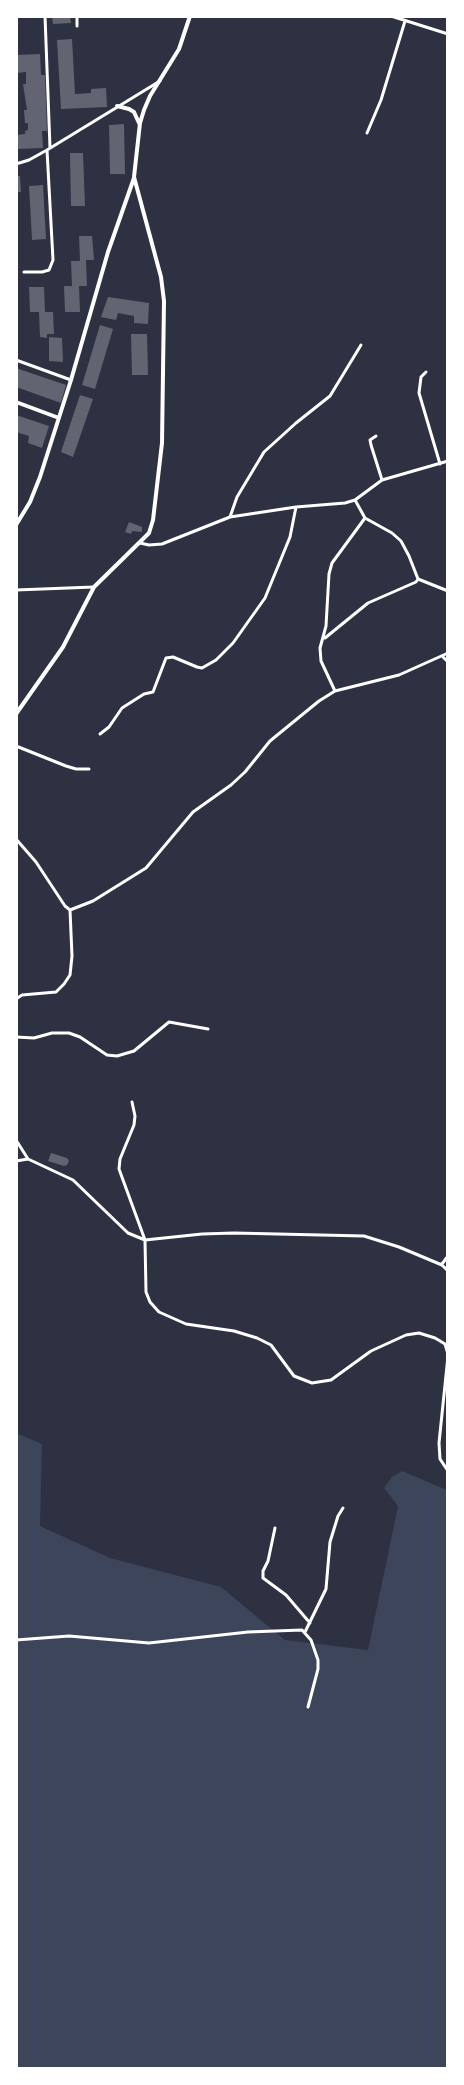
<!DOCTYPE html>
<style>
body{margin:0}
#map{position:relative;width:464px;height:2085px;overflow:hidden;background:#2d3142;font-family:Poppins,sans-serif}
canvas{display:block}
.frame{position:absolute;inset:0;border:18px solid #fff;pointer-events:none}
</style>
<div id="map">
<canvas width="464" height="2085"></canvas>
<div class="frame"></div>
</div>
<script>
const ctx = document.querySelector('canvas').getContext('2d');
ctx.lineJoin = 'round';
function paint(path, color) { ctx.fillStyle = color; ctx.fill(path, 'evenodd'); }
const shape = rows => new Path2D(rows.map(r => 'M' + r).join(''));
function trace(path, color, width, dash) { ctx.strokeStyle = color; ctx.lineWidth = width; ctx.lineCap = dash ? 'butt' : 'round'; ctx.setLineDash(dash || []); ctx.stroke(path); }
paint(shape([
 [16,1433,42,1444,40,1526,110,1558,221,1587,285,1640,368,1650,398,1506,384,1488,392,1477,402,1471,447,1490,447,2068,17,2068]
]), '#3c4559');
paint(shape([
 [52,16,70,16,71,23,53,24],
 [72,39,75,94,91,93,91,89,106,88,107,107,61,109,57,40],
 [40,54,41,75,45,75,47,131,42,131,43,148,17,149,16,135,25,134,25,131,28,130,28,123,25,123,24,110,27,110,23,84,26,84,26,72,16,73,16,55],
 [124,124,125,174,110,174,109,125],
 [70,153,83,153,85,206,71,206],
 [16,176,20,176,21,192,16,192],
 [43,185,46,239,32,240,29,186],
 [79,236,92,236,94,260,86,260,87,286,79,286,80,312,65,312,64,286,72,286,71,261,80,261],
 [29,287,44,287,45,312,53,312,54,334,47,334,47,338,40,337,39,312,30,312],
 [108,297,149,303,148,324,134,323,134,316,118,313,116,320,101,317],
 [100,325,113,329,95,389,82,385],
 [131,334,147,334,148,375,132,375],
 [49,337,62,338,63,362,49,361],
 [16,368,66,385,61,403,16,387],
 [80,395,93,399,73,457,61,452],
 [16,415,49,426,42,448,28,443,29,436,16,432],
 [129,522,142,527,142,532,132,531,131,534,125,532],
 [51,1153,67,1158,69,1161,67,1165,64,1166,48,1161]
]), '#626471');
trace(shape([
 [45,16,50,148],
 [77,16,77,26],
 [391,16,448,34],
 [367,133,381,100,405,21],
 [16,164,29,160,47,150,160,81],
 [24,272,42,272,49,270,53,260,47,150],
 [16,360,71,380],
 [426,372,421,377,419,393,440,464],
 [376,436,370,440,371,445,382,480],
 [230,517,237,497,264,452,296,423,330,396,361,345],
 [140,543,149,545,162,544,230,517,296,507,345,503,355,500,382,480,448,461],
 [418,579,448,591],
 [16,590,94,587],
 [325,638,368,603,416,582,418,579,409,556,401,541,392,533,365,518],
 [442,656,448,662],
 [335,691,321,661,320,648,326,626,329,574,332,563,365,518,355,500],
 [100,734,109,727,122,708,144,694,153,692,166,658,173,657,197,667,202,668,216,660,233,643,265,598,290,537,296,507],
 [16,746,66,766,76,769,89,769],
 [16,839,36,862,65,906,70,910,72,956,70,975,64,984,56,992,22,995,16,999],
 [70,910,93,901,146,868,193,812,231,785,245,772,270,741,319,701,335,691,399,675,448,653],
 [16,1037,34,1038,52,1033,69,1033,80,1037,107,1055,117,1056,134,1051,169,1022,208,1029],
 [132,1102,135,1116,134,1125,120,1159,119,1169,145,1240,146,1292,150,1302,159,1312,186,1324,234,1331,257,1338,271,1345,294,1376,312,1383,331,1380,371,1351,406,1335,419,1333,435,1338,445,1344,448,1354],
 [16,1140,28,1159],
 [16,1161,28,1159,73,1180,128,1233,145,1240,202,1234,234,1233,364,1236,399,1247,442,1265,448,1271],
 [442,1264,448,1256],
 [448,1356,439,1443,440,1459,448,1471],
 [275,1528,268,1561,263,1571,263,1578,286,1595,310,1623],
 [305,1632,326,1589,330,1542,338,1516,343,1508],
 [16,1640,69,1636,149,1643,248,1632,302,1630,311,1640,318,1660,318,1669,308,1707]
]), '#fff', 3);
trace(shape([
 [117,106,129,109,134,112,139,123],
 [16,402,59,418],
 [16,525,30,502,40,477,71,380,108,252,134,178],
 [16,714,63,647,94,587,144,538,149,533,153,520,162,443,164,301,161,277,134,177,140,123,144,110,150,96,179,49,190,16]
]), '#fff', 4);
</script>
